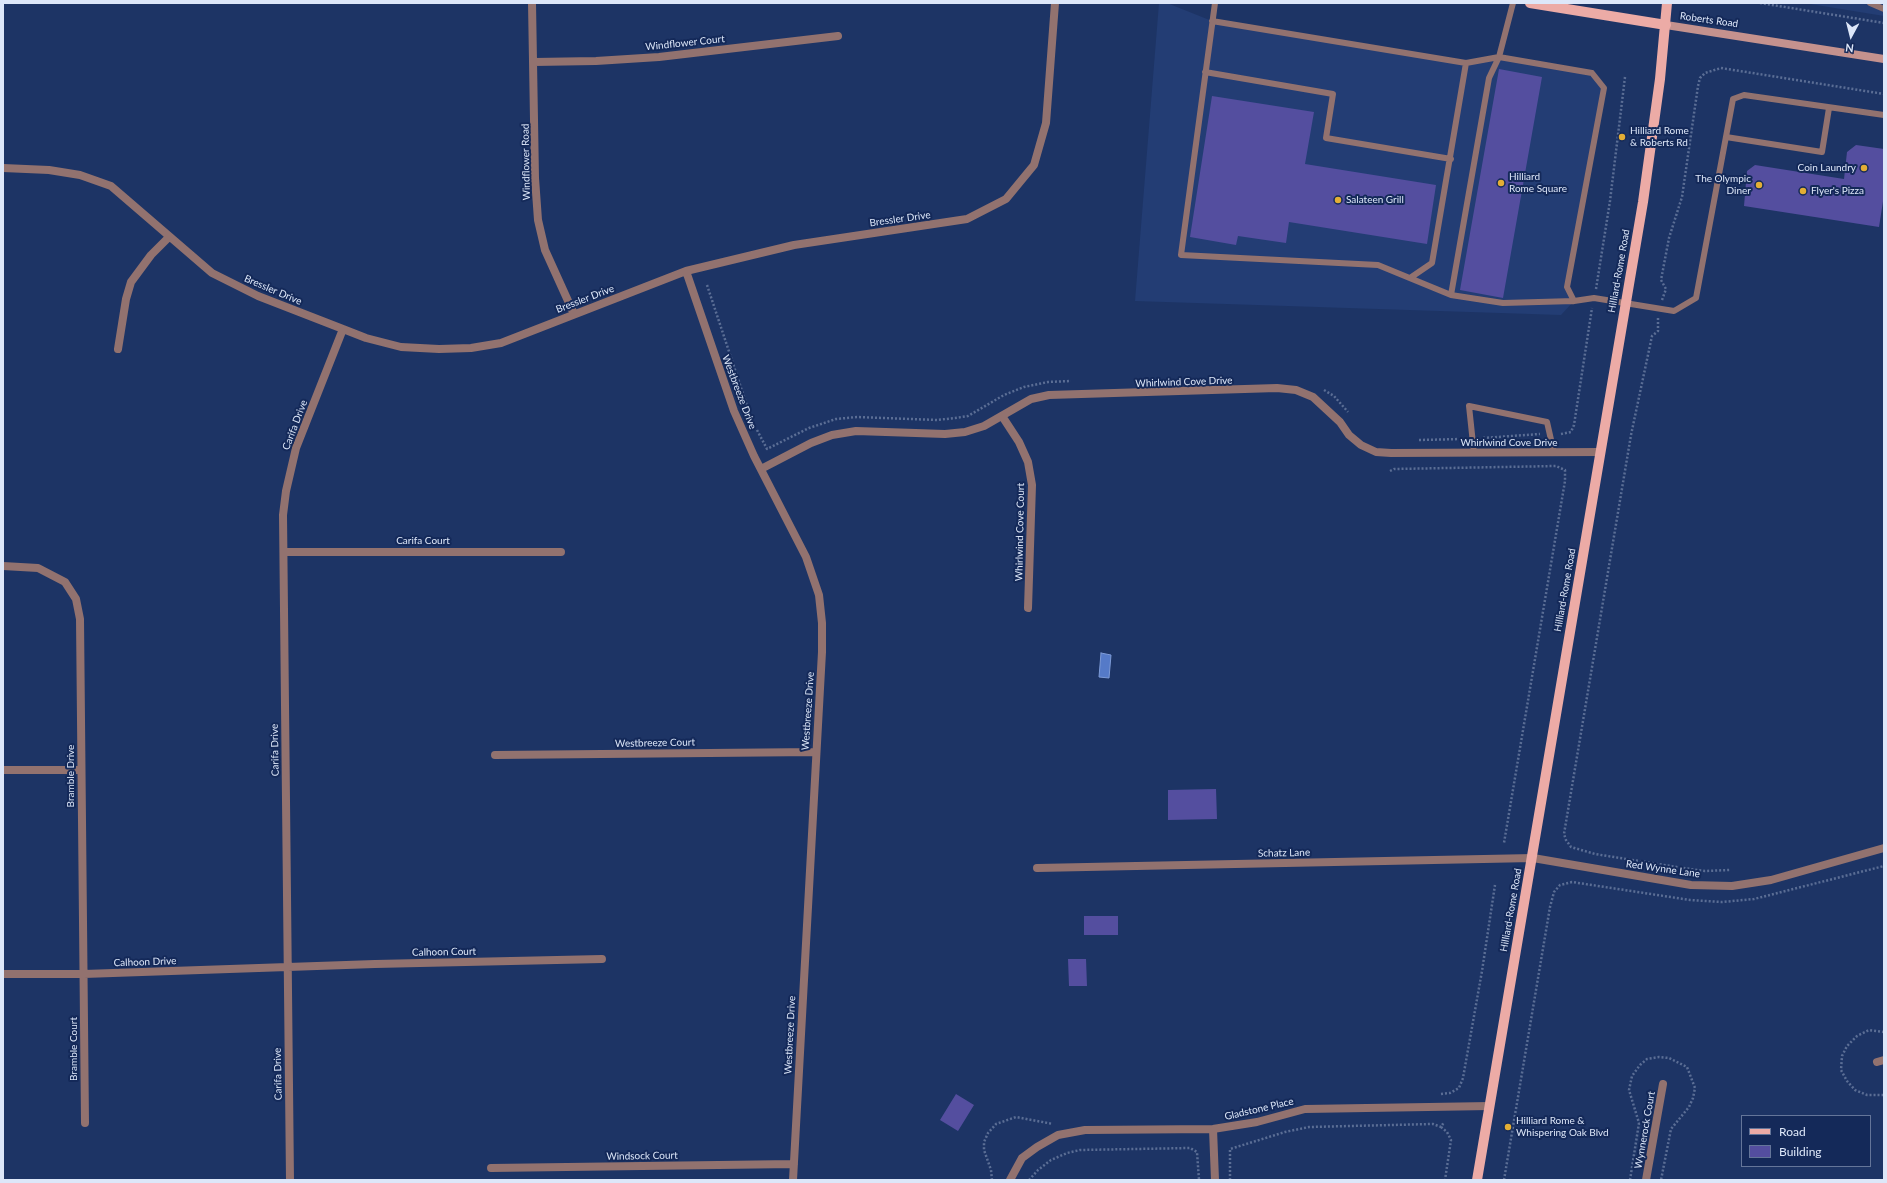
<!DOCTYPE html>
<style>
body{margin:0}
#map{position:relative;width:1887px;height:1183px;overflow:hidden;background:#1d3465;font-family:Lato,sans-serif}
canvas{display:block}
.frame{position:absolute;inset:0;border:4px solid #dde7f9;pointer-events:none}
.legend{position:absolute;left:1741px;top:1115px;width:130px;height:52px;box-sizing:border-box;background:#142959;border:1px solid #647599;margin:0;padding:5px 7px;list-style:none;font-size:12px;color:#dde7f9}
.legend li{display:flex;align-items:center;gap:8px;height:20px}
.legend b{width:20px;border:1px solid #647599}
.north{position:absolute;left:1831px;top:16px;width:40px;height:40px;-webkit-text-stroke:3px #142959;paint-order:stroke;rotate:187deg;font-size:11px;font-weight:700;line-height:16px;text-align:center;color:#dde7f9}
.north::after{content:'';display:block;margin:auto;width:14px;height:18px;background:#dde7f9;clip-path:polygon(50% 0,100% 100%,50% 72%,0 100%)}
</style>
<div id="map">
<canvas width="1887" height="1183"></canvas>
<div class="frame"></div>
<ul class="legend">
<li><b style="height:5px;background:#ecaba6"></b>Road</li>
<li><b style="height:11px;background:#544e9f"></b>Building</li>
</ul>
<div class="north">N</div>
</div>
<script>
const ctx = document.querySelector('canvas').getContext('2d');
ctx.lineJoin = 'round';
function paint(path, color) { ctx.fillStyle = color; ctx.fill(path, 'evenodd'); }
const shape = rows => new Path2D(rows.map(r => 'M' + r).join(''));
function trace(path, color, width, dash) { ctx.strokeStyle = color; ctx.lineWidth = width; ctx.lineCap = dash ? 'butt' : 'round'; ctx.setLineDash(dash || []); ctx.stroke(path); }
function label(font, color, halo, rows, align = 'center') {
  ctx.font = font + ' Lato,sans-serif'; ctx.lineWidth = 4; ctx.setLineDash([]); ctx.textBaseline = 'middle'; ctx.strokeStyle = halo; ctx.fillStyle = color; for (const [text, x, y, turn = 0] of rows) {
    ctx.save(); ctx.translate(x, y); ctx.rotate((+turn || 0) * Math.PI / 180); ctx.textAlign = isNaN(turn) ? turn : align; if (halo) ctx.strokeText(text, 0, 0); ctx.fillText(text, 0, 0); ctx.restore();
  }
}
paint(shape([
 [1159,3,1167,3,1212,21,1466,63,1499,57,1592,73,1604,88,1567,287,1574,301,1561,315,1135,301],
 [1804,3,1884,3,1884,16]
]), '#233d74');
const water = shape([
 [1101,653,1111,655,1109,678,1099,677,1101,653]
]);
paint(water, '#557ac8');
trace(water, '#7e9bd7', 1);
paint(shape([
 [1499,69,1542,77,1503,298,1460,290],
 [1212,96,1314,112,1305,164,1436,185,1427,244,1289,222,1286,243,1238,236,1236,245,1190,237],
 [1856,145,1884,149,1884,195,1879,227,1744,206,1747,171,1755,165,1844,179,1847,152],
 [1216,789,1217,819,1168,820,1168,790],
 [1084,916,1118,916,1118,935,1084,935],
 [1068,959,1086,959,1087,986,1069,986],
 [956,1094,974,1105,958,1131,940,1120]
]), '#544e9f');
trace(shape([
 [1760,3,1884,23],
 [707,285,749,412],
 [1596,289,1610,201,1625,77],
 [1662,300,1666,289,1661,280,1669,238,1682,197,1698,86,1700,78,1705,73,1721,68,1884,94],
 [1658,318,1658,331,1652,336,1631,435,1564,834,1566,840,1571,847,1595,854,1683,868,1705,871,1730,870],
 [1324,390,1334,396,1348,412],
 [757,430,767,449,809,428,836,419,857,417,937,420,955,418,968,416,1004,395,1024,387,1048,382,1071,381],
 [1561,434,1571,432,1574,425,1592,308],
 [1483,438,1540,434],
 [1419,440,1462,439],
 [1390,471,1394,469,1556,466,1565,470,1565,481,1504,843],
 [1884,1032,1869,1030,1857,1036,1847,1046,1842,1056,1841,1070,1847,1081,1855,1090,1867,1095,1884,1095],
 [1441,1094,1450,1093,1459,1088,1463,1078,1482,971,1495,885],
 [1251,1110,1265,1106],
 [1441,1127,1447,1132,1451,1140,1445,1180],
 [992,1180,991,1170,984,1150,984,1142,988,1133,996,1124,1016,1117,1053,1124],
 [1029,1180,1038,1170,1051,1160,1067,1153,1080,1150,1190,1148,1197,1152,1199,1180],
 [1230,1180,1230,1149,1285,1132,1309,1127,1433,1124,1441,1127,1444,1122],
 [1504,1180,1550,907,1554,892,1560,885,1572,882,1690,900,1722,902,1754,899,1884,866],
 [1630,1180,1639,1123,1629,1090,1632,1076,1640,1065,1647,1059,1659,1057,1669,1058,1687,1067,1695,1088,1693,1098,1689,1107,1671,1129,1661,1180]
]), '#5b6e95', 2.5, [2, 2]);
trace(shape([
 [1215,3,1181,255,1378,265,1451,295,1503,303,1574,301,1594,298,1674,311,1696,298,1733,99,1744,95,1884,115],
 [1870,3,1884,9],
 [1212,21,1466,63,1499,57,1592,73,1604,88,1567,287,1574,301],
 [1205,72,1333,94,1326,138,1451,159],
 [1726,137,1822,152,1829,108],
 [1410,278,1432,263,1466,63],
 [1451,295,1489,78,1499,57,1513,3],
 [1474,453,1469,406,1547,422,1554,453]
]), '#92726f', 6);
trace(shape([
 [532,3,535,178,538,220,545,250,574,314],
 [534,62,596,61,659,57,838,36],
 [3,168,49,170,80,175,111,186,212,273,258,296,343,329,366,338,401,347,439,349,471,348,501,343,686,271,794,245,967,219,1006,199,1034,165,1046,123,1055,3],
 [686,271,734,411,754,456,806,557,819,595,822,623,822,652,793,1180],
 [118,349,126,299,131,282,151,255,169,237],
 [1002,416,1019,442,1028,462,1032,485,1028,608],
 [761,469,811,443,832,435,856,431,945,434,965,432,984,426,1031,399,1049,395,1277,388,1296,390,1313,397,1340,422,1349,435,1361,445,1376,452,1391,453,1601,452],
 [284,552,561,552],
 [3,566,38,568,65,582,76,599,80,619,85,1123],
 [495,755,816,752],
 [3,770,81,770],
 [1037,868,1533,858,1691,885,1732,886,1771,880,1884,848],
 [3,974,84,974,375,964,602,959],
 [1877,1062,1884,1060],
 [1213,1129,1215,1180],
 [491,1168,794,1164],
 [290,1180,283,515,286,491,296,448,343,329],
 [1010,1180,1022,1158,1037,1147,1058,1135,1085,1130,1213,1129,1257,1122,1305,1109,1490,1106],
 [1646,1180,1663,1084]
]), '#92726f', 8);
trace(shape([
 [1666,25,1884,59]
]), '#c4928e', 8);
trace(shape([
 [1530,3,1666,25],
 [1477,1180,1643,202,1660,79,1667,3]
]), '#ecaba6', 10);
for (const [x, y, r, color] of [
 [1622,137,4,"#e3ae35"],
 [1864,168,4,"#e3ae35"],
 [1501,183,4,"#e3ae35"],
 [1759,185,4,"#e3ae35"],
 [1803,191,4,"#e3ae35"],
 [1338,200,4,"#e3ae35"],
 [1508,1127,4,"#e3ae35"]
]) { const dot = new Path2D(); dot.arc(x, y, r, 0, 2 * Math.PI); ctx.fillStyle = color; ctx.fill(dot); trace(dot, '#142959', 1.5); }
label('10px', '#dde7f9', '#142959', [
 ["Roberts Road",1709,20,8],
 ["Windflower Court",685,43,-6],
 ["Windflower Road",526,162,-91],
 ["Bressler Drive",900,219,-8],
 ["Hilliard-Rome Road",1619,271,-80],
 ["Bressler Drive",273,290,23],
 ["Bressler Drive",585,299,-21],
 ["Whirlwind Cove Drive",1184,382,-2],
 ["Westbreeze Drive",739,392,69],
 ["Carifa Drive",295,425,-69],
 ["Whirlwind Cove Drive",1509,443],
 ["Whirlwind Cove Court",1020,532,-89],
 ["Carifa Court",423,541],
 ["Hilliard-Rome Road",1565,590,-80],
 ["Westbreeze Drive",808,711,-86],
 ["Westbreeze Court",655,743,-1],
 ["Carifa Drive",275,750,-91],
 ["Bramble Drive",71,776,-90],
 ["Schatz Lane",1284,853,-1],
 ["Red Wynne Lane",1663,869,8],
 ["Hilliard-Rome Road",1511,910,-80],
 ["Calhoon Court",444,952,-1],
 ["Calhoon Drive",145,962,-2],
 ["Westbreeze Drive",790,1035,-87],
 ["Bramble Court",74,1049,-90],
 ["Carifa Drive",278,1074,-91],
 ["Gladstone Place",1259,1109,-13],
 ["Wynnerock Court",1645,1130,-80],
 ["Windsock Court",642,1156,-1]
]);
label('10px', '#dde7f9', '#142959', [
 ["Hilliard Rome",1630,131],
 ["& Roberts Rd",1630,143],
 ["Coin Laundry",1856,168,"right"],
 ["Hilliard",1509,177],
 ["Rome Square",1509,189],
 ["The Olympic",1751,179,"right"],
 ["Diner",1751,191,"right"],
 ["Flyer's Pizza",1811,191],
 ["Salateen Grill",1346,200],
 ["Hilliard Rome &",1516,1121],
 ["Whispering Oak Blvd",1516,1133]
], 'left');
</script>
